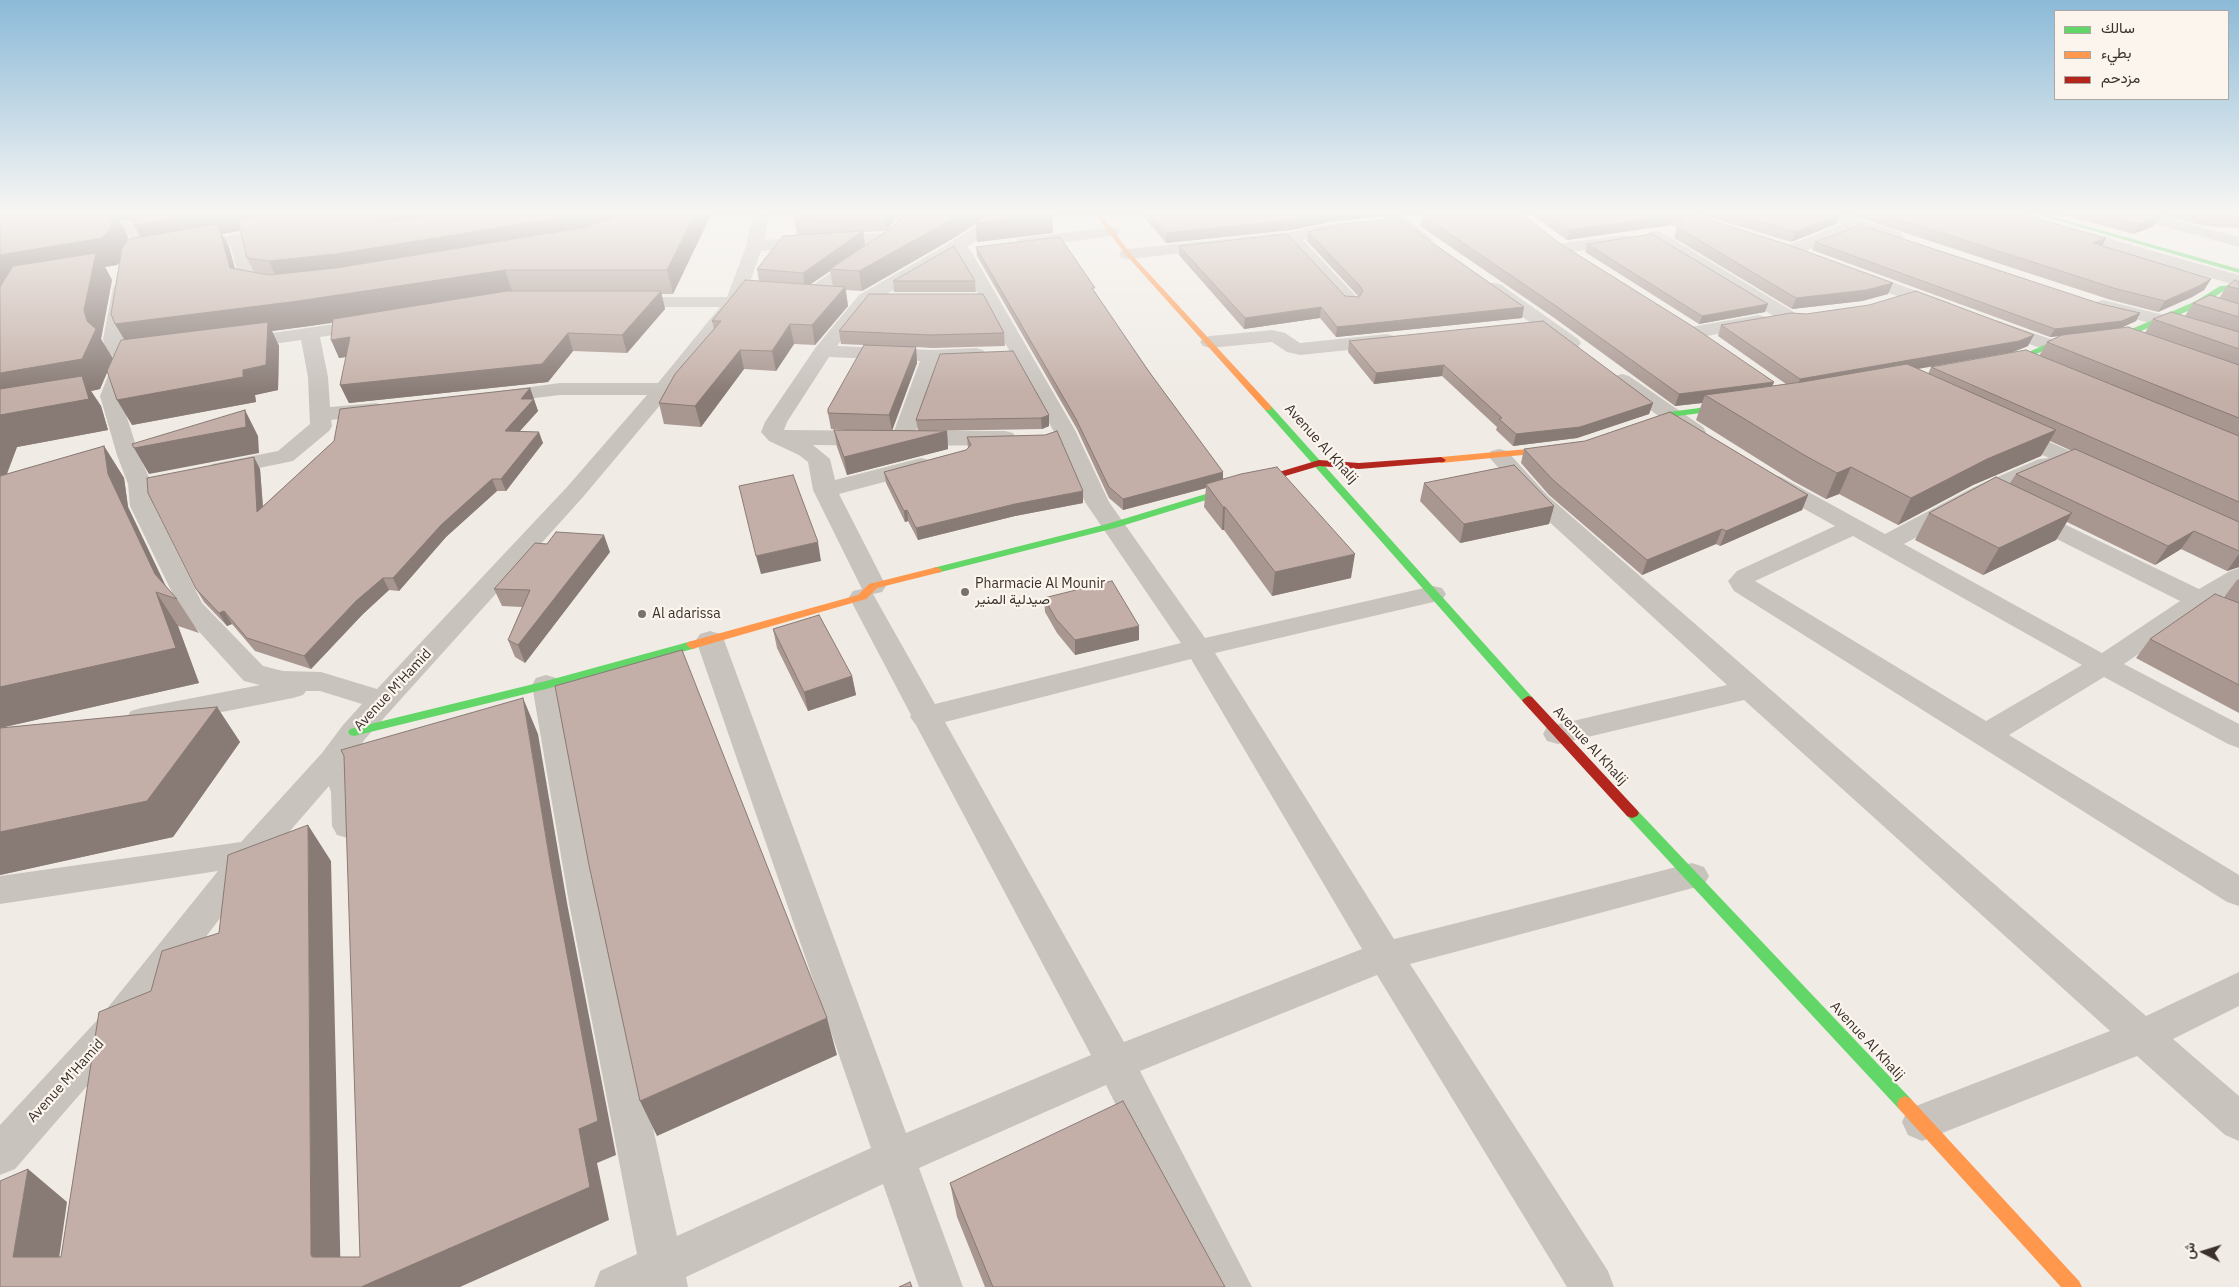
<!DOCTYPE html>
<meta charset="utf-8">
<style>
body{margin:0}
#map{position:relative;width:2239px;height:1287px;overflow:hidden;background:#f0ebe5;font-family:"IBM Plex Sans",Vazirmatn,sans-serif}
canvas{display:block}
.legend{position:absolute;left:2054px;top:10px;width:175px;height:90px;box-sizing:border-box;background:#fbf5ee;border:1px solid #aea6a0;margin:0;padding:6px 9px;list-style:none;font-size:15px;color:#3b302b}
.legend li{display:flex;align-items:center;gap:10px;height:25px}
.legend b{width:25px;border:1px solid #aea6a0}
.north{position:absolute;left:2179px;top:1227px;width:50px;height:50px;-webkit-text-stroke:4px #fbf5ee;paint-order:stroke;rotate:275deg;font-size:14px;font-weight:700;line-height:20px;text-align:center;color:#3b302b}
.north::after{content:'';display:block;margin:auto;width:18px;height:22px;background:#3b302b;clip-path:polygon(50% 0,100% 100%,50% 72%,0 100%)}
</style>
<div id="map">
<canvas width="2239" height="1287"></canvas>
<ul class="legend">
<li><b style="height:6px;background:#63d668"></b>سالك</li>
<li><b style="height:6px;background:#ff974d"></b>بطيء</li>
<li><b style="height:6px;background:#b3261e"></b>مزدحم</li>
</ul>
<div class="north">ش</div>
</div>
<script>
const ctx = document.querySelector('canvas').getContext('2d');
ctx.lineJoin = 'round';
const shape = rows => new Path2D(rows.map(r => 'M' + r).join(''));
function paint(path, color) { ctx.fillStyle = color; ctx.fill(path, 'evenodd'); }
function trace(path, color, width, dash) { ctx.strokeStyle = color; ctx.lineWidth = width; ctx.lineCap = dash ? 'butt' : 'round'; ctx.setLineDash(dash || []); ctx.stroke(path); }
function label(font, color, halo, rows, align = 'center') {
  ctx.font = font + ' "IBM Plex Sans",Vazirmatn,sans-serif'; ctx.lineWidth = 4.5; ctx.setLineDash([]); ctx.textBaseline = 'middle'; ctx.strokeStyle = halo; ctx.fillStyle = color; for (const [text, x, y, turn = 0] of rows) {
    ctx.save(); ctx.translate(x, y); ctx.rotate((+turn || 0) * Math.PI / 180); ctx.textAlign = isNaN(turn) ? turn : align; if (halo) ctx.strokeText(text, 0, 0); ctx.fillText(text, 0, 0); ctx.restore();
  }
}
paint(shape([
 [753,214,769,214,764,240,887,233,902,214,918,214,898,242,815,300,809,301,803,300,800,296,803,292,872,244,761,251,743,302,724,329,583,497,365,739,349,762,363,792,364,826,359,835,348,838,337,835,332,826,331,792,329,786,263,862,127,1040,15,1169,0,1175,0,1125,101,1016,218,871,0,904,0,876,241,842,322,753,343,725,362,704,320,691,306,691,303,695,293,698,141,728,131,725,126,718,131,711,141,708,260,685,244,681,182,613,130,506,128,484,117,455,100,396,115,358,106,350,103,339,113,288,116,284,122,283,128,284,131,288,123,339,125,347,129,351,150,349,157,351,160,355,157,359,133,362,120,396,139,455,152,484,154,506,202,603,263,666,283,671,321,672,377,689,567,487,647,395,560,395,493,403,486,401,483,397,486,393,560,383,658,383,720,307,626,307,620,306,617,302,620,298,626,297,727,297,746,246,753,214],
 [995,214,1013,214,967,247,971,251,1075,430,1109,502,1205,638,1433,586,1442,588,1446,594,1442,600,1215,653,1394,939,1692,863,1704,867,1709,876,1704,885,1410,964,1608,1271,1614,1287,1567,1287,1377,975,1140,1071,1252,1287,1206,1287,1106,1085,919,1168,963,1287,919,1287,883,1184,686,1277,688,1287,594,1287,600,1271,637,1254,569,903,532,685,536,678,546,675,556,678,560,685,603,903,677,1236,871,1148,696,640,700,634,710,631,720,634,724,640,906,1133,1091,1055,916,725,910,717,911,715,849,597,853,591,862,589,813,490,808,462,799,455,769,441,761,432,765,422,816,347,859,295,948,244,995,214],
 [956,254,1053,430,1085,502,1181,643,935,704,873,594,882,592,886,586,839,494,929,470,932,465,929,460,921,458,835,480,830,459,813,445,902,446,1005,445,1013,443,1016,438,1013,433,1005,431,916,431,940,362,983,358,986,354,983,350,976,348,932,350,837,346,871,303,956,254],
 [829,357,920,361,894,431,784,430,787,422,829,357],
 [1191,659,1362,949,1124,1042,945,722,1191,659],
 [1383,214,1401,214,1432,239,1430,243,1424,244,1418,243,1383,214],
 [1819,214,1842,214,1902,233,1904,237,1902,241,1896,242,1858,230,1798,254,1786,254,1784,250,1786,246,1842,224,1821,217,1819,214],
 [1996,214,2020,214,2239,275,2239,286,1998,217,1996,214],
 [2127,214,2152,214,2239,237,2239,247,2129,217,2127,214],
 [85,216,135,224,146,235,143,257,140,261,128,261,125,257,130,236,124,231,79,224,77,221,79,218,85,216],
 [1341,222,1347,224,1349,227,1341,233,1303,240,1357,297,1360,301,1357,305,1351,306,1345,305,1287,242,1128,259,1122,258,1119,254,1122,250,1128,249,1291,232,1341,222],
 [280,226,286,228,288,231,286,234,246,242,257,283,275,286,278,290,275,294,269,295,243,291,230,245,189,253,183,252,181,248,183,244,189,243,280,226],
 [1112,227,1118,229,1120,232,1118,235,1024,248,1018,247,1016,243,1018,239,1024,238,1112,227],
 [1655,231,1661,232,1794,312,1796,316,1794,320,1787,322,1780,320,1649,240,1647,236,1649,232,1655,231],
 [1624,235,1630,236,1632,240,1630,244,1564,253,1558,252,1556,248,1558,244,1564,243,1624,235],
 [1855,269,1951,303,1953,307,1951,311,1944,313,1937,311,1849,278,1846,274,1849,270,1855,269],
 [1494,283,1500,284,1578,339,1581,343,1578,347,1571,349,1564,347,1488,292,1485,288,1488,284,1494,283],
 [2103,300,2168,316,2239,338,2239,350,2155,324,2096,310,2094,306,2096,302,2103,300],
 [1759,315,1766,317,1768,321,1766,325,1696,338,1689,336,1686,332,1689,328,1696,326,1759,315],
 [368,319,375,321,377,325,375,329,320,337,328,377,330,407,376,403,383,405,387,409,383,413,331,420,332,426,329,431,293,461,220,476,212,474,209,469,212,464,278,451,310,424,308,377,301,340,239,349,232,347,229,343,232,339,368,319],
 [1996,320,2056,341,2059,345,2056,349,2049,351,1989,330,1987,326,1989,322,1996,320],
 [1272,330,1285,333,1300,343,1387,334,1394,336,1397,340,1394,344,1387,346,1300,355,1287,352,1272,342,1210,348,1203,346,1200,342,1203,338,1210,336,1272,330],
 [1622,374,1629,376,1703,427,1706,432,1703,437,1695,439,1687,437,1615,384,1612,380,1615,376,1622,374],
 [2013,426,2102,465,2105,470,2102,475,2094,477,2056,461,2058,464,2055,469,1990,497,1904,544,2102,653,2180,601,2019,520,2015,515,2019,510,2027,508,2035,510,2199,589,2230,571,2239,568,2239,587,2219,599,2239,608,2239,627,2201,611,2124,664,2239,724,2239,748,2228,744,2104,677,2009,735,2239,875,2239,906,2227,902,1734,591,1728,581,1737,571,1835,526,1765,487,1761,482,1765,477,1773,475,1781,477,1885,534,1974,487,2039,459,2049,458,2005,438,2002,433,2005,428,2013,426],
 [1853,536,2082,665,1986,721,1755,581,1853,536],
 [1499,449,1507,451,1548,496,2146,1016,2239,972,2239,1006,2173,1039,2239,1096,2239,1141,2225,1135,2137,1056,1922,1141,1908,1135,1902,1122,1908,1109,2110,1031,1744,700,1558,744,1547,741,1543,734,1547,727,1727,685,1532,506,1488,456,1491,451,1499,449]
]), '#c9c3be');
paint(shape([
 [2035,214,2044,214,2239,269,2239,273,2035,214],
 [2239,285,2239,289,2225,290,2202,305,2125,338,2051,347,2022,361,1996,365,1992,363,1996,361,2017,357,2049,343,2120,334,2196,301,2220,286,2239,285],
 [1737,403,1741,406,1740,408,1670,417,1640,428,1636,425,1669,412,1737,403],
 [1268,405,1271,406,1532,697,1534,700,1532,703,1524,703,1265,410,1265,406,1268,405],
 [1265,476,1268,477,1268,481,1115,528,937,573,932,570,933,568,1107,524,1265,476],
 [692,641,696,642,698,645,696,648,546,689,354,736,350,735,348,732,350,729,354,728,546,681,692,641],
 [1632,808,1637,810,1911,1099,1913,1104,1911,1109,1905,1112,1899,1109,1627,816,1625,813,1627,810,1632,808]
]), '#63d668');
paint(shape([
 [1095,214,1101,214,1130,253,1271,406,1271,410,1265,410,1126,255,1095,214],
 [1560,446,1563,447,1563,451,1441,463,1436,460,1441,457,1560,446],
 [937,567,942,570,941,572,877,588,866,599,692,649,686,645,688,642,858,595,869,584,937,567],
 [1905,1096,1911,1099,2079,1281,2082,1287,2061,1287,1899,1109,1897,1104,1899,1099,1905,1096]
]), '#ff974d');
paint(shape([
 [1441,457,1446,460,1444,462,1359,469,1319,466,1265,482,1260,479,1262,477,1319,460,1359,463,1441,457],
 [1528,696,1532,697,1637,810,1639,813,1637,816,1632,818,1627,816,1524,703,1522,700,1528,696]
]), '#b3261e');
paint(shape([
 [0,214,710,214,708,221,673,294,661,294,665,309,627,353,573,351,548,382,349,403,340,385,346,357,339,358,332,323,272,331,279,346,278,390,255,395,256,402,132,425,112,360,100,389,91,391,101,406,108,430,17,447,7,474,104,446,124,478,128,507,166,587,177,599,199,633,178,626,199,683,0,728,217,707,240,742,173,837,0,875,0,287,1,285,0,286],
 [119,220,134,222,141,237,127,242,128,237],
 [240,231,247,258,254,272,235,268,229,247,222,234],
 [120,262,115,324,124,339,113,358,101,339,112,280,105,267,117,265],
 [796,214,900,214,886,231,864,232,865,245,897,224,1052,214,1053,233,977,242,976,224,947,242,862,291,846,290,848,306,815,345,794,344,776,371,744,369,701,427,664,424,659,403,714,329,712,321,759,281,757,269,797,236,794,217],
 [830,271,833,286,811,284],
 [1141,214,1382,214,1382,216,1335,221,1291,230,1166,243],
 [1531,214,1691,214,1893,283,1888,294,1862,301,1792,309,1674,238,1677,227,1671,225,1567,240],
 [1699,214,1839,214,1836,224,1791,242],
 [1847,214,2020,214,2102,246,2211,279,2204,290,2192,297,2158,312,2111,300],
 [2060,214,2152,214,2154,226,2133,234],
 [2158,214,2239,214,2239,228,2205,226],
 [1422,215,1559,243,1774,382,1772,386,1786,384,1718,336,1721,325,2028,346,2013,352,1918,369,1928,374,1931,367,2039,356,2047,342,2062,336,2050,337,1812,250,1815,242,2101,304,2140,313,2136,321,2121,328,2145,333,2153,319,2185,316,2193,303,2219,298,2227,286,2239,282,2239,567,2227,571,2181,549,2155,565,2067,522,2056,540,1983,575,1915,540,1929,513,2010,483,2016,474,2072,451,2050,441,2041,456,1973,485,1898,525,1839,494,1826,499,1793,481,1696,420,1702,403,1675,406,1553,317,1420,226],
 [1308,232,1524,307,1522,318,1336,337,1320,318,1244,329,1179,255,1179,246,1345,296,1359,297,1307,241],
 [1587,244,1765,312,1699,324,1585,252],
 [976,247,1095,292,1223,479,1351,578,1272,596,1224,530,1222,530,1204,507,1206,488,1123,510,1109,498,1077,429,977,256],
 [893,281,975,281,976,292,894,292],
 [839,331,1004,333,1005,346,932,348,916,347,917,363,892,430,918,431,916,420,1049,415,1049,426,1042,429,927,431,947,431,948,449,847,475,837,447,834,430,845,430,831,429,828,413,864,345,841,344],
 [1349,341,1653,403,1649,414,1577,438,1513,446,1496,430,1497,427,1442,376,1374,384,1348,352],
 [530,388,538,411,520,431,543,443,506,491,497,491,446,537,399,591,389,590,363,614,311,669,255,651,232,624,227,626,204,602,196,589,260,469,263,506,334,441],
 [967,437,1083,503,1015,516,918,540,908,521,905,522,886,483,884,472,966,450,968,449],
 [1524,449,1808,495,1802,510,1720,546,1716,544,1642,575,1549,495,1521,463],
 [1424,483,1554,506,1549,524,1460,543,1420,501],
 [610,552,525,663,515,657,508,640,522,607,502,606,494,589],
 [2239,579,2239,713,2136,658,2150,639,2224,597,2237,580],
 [1044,598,1139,640,1075,655,1057,633,1045,612],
 [773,629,852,676,856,695,808,711,777,648],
 [950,1183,1225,1287,985,1287,957,1217]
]), '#a89690');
paint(shape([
 [113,214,116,214,128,237,124,256,117,265,105,267,112,280,101,339,113,359,100,389,91,391,101,406,108,430,17,447,0,491,0,373,87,321,84,310,93,269,0,286,0,255],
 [199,214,311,214,313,218,222,234,229,247,241,292,146,248,134,225],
 [387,214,509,214,394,232],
 [584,214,617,214,610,226,280,285,269,261],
 [695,214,710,214,708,221,673,294,667,270],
 [884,214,900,214,886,231],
 [960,214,1052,214,1053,233,977,242,976,224,947,242,862,291,859,271],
 [1323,214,1382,214,1382,216,1335,221,1291,230,1166,243,1166,233],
 [1840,214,1836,224,1791,242,1795,232],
 [1674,215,1671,225,1567,240,1570,230],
 [2159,216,2154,226,2133,234,2139,224],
 [863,231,865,246,830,269,830,271,805,288,803,273],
 [2106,238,2101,248,2093,243],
 [505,270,513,294,310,326,272,331,279,346,278,390,255,395,256,402,132,425,117,400,130,349,115,324],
 [2211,279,2204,290,2192,297,2158,312,2165,301],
 [1893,283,1888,294,1862,301,1792,309,1796,298],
 [845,287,848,306,815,345,812,325],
 [661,291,665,309,627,353,622,335],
 [1768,304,1765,312,1699,324,1702,316],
 [1321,307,1320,318,1244,329,1245,318],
 [1524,307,1522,318,1336,337,1337,327],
 [2140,313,2136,321,2118,329,2050,337,2055,329],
 [790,324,794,344,776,371,772,351],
 [568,333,573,351,548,382,349,403,340,385],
 [2034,335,2028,346,2013,352,1796,390,1800,379],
 [350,337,357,355,339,358,331,340],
 [916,347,917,363,892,431,889,415],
 [740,350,744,369,701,427,695,406],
 [1444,365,1442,376,1374,384,1376,373],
 [1774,382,1769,394,1705,395,1702,403,1675,406,1679,394],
 [530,388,538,411,509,443,505,431,521,399],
 [1653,403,1649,414,1577,438,1513,446,1516,434],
 [245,410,258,436,259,453,149,474,134,448],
 [1049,415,1049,426,1042,429,1041,418],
 [2056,430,2041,456,1973,485,1898,525,1911,498,1987,459],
 [947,431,948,449,847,475,844,457],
 [539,432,543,443,506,491,501,479],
 [104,446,124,478,128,507,171,597,155,574,108,474],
 [254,457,260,469,264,524,257,512],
 [1851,467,1839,494,1826,499,1837,473],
 [1223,472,1223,483,1206,484,1206,488,1123,510,1123,499],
 [492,479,497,491,446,537,399,591,393,578,441,525],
 [1083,491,1083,503,1015,516,918,540,916,528,1015,504],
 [1808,495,1802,510,1720,546,1726,531],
 [1554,506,1549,524,1460,543,1464,524],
 [1223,507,1225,507,1224,530,1222,530],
 [907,510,908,521,905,522,904,511],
 [2072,513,2056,540,1983,575,1999,548],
 [1722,529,1716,544,1642,575,1647,560],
 [2194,531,2181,549,2155,565,2168,546],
 [604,535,610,552,525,663,518,645],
 [818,542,821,561,761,574,756,556],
 [1355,554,1351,578,1272,596,1275,572],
 [2239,554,2239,567,2227,571],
 [383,578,389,590,363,614,311,669,304,656,356,601],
 [156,592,178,626,199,683,0,728,0,687],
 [224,611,232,624,227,626,219,613],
 [1139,626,1139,640,1075,655,1075,640],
 [852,676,856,695,808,711,804,692],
 [523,698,538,734,567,903,616,1155,597,1163,609,1220,460,1287,361,1287,579,1129,551,868],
 [217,707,240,742,173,837,0,875,0,832],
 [308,825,331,861,341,1287,311,1255],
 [827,1018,837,1055,657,1136,640,1101],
 [28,1169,67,1202,55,1287,13,1257]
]), '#887a75');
const building = shape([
 [0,214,113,214,110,229,102,238,0,255,0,214],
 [135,214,199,214,134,225,135,214],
 [278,214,354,214,384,223,448,214,584,214,336,254,269,261,247,258,238,221,278,214],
 [617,214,695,214,667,270,505,270,298,301,115,324,111,314,122,248,129,239,218,224,230,268,269,275,336,268,587,227,612,218,617,214],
 [796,214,855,214,794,217,796,214],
 [905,214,960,214,945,223,859,271,830,269,897,224,905,214],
 [988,214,1051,214,976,223,988,214],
 [1150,214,1323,214,1292,220,1166,233,1150,214],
 [1449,214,1522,214,1559,243,1692,326,1774,382,1679,394,1556,306,1422,215,1449,214],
 [1547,214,1691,214,1789,245,1893,283,1866,290,1796,298,1677,227,1684,223,1681,217,1674,215,1570,230,1547,214],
 [1735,214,1840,214,1795,232,1735,214],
 [1882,214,2020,214,2106,238,2093,243,2211,279,2199,286,2165,301,2117,289,1882,214],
 [2101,214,2152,214,2159,216,2139,224,2101,214],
 [2202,214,2239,214,2239,217,2211,216,2202,214],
 [1397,218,1524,307,1337,327,1321,307,1245,318,1179,246,1287,234,1345,296,1359,297,1363,291,1360,286,1308,232,1343,224,1397,218],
 [1861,225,2101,304,2140,313,2122,321,2055,329,1815,242,1861,225],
 [863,231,803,273,757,269,783,236,863,231],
 [1652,234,1768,304,1702,316,1587,244,1652,234],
 [1060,237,1095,288,1092,288,1147,369,1223,472,1123,499,1109,487,1076,419,976,247,1060,237],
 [954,246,975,281,893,281,954,246],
 [96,253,84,310,87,321,96,329,82,359,0,373,0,287,13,266,96,253],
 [745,280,845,287,812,325,790,324,772,351,740,350,695,406,659,403,675,374,721,321,712,321,745,280],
 [2235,280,2239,282,2239,289,2227,286,2235,280],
 [507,291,661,291,622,335,568,333,542,364,340,385,350,337,331,340,333,319,507,291],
 [1916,291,2034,335,2019,341,1800,379,1721,325,1791,313,1806,314,1869,305,1916,291],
 [869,294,983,294,1004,333,931,335,839,331,869,294],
 [2210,295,2239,304,2239,317,2193,303,2210,295],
 [2171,312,2239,332,2239,349,2153,319,2171,312],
 [1543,321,1653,403,1580,427,1516,434,1499,419,1502,418,1444,365,1376,373,1349,341,1543,321],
 [268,322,266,365,243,370,243,377,117,400,107,371,121,340,268,322],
 [2128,327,2239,365,2239,418,2047,342,2062,335,2128,327],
 [864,345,916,347,889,415,828,413,828,409,864,345],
 [2026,350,2239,436,2239,502,1931,367,2026,350],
 [1013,351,1049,415,1041,418,916,420,940,354,1013,351],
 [1907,364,2056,430,1987,459,1911,498,1851,467,1837,473,1804,455,1705,395,1802,382,1907,364],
 [82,376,89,399,0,415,0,389,82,376],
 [530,388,521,399,534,399,505,431,539,432,501,479,492,479,441,525,393,578,383,578,356,601,304,656,247,638,224,611,219,613,196,589,148,493,147,478,254,457,257,512,334,441,340,409,530,388],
 [245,410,246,427,134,448,132,444,245,410],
 [1670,412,1808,495,1726,531,1722,529,1647,560,1553,480,1524,449,1585,441,1670,412],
 [834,430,947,431,844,457,834,430],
 [1057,431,1083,491,1015,504,916,528,907,510,904,511,884,472,966,450,971,445,967,437,1045,435,1057,431],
 [104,446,108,474,155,574,177,599,156,592,176,648,0,687,0,476,104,446],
 [2075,449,2239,522,2239,551,2194,531,2168,546,2016,474,2075,449],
 [1514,465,1554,506,1464,524,1424,483,1514,465],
 [1277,467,1355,554,1275,572,1225,507,1223,507,1206,484,1241,474,1277,467],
 [793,475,818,542,756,556,739,486,793,475],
 [1996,477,2072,513,1999,548,1929,513,1996,477],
 [556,532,604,535,518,645,508,640,530,590,494,589,535,543,547,544,556,532],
 [1112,581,1139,626,1075,640,1056,619,1044,598,1112,581],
 [2215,594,2239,603,2239,685,2150,639,2215,594],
 [819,615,852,676,804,692,773,629,819,615],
 [682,650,827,1018,640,1101,589,865,555,686,682,650],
 [523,698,551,868,598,1121,579,1129,590,1187,361,1287,0,1287,0,1181,28,1169,13,1257,61,1257,99,1012,151,991,162,951,219,933,228,855,308,825,311,1255,312,1257,360,1257,344,756,341,750,523,698],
 [217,707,147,801,0,832,0,728,217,707],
 [1123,1101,1225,1287,993,1287,950,1183,1123,1101],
 [910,1282,912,1287,899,1287,910,1282]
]);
paint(building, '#c3afa7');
trace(building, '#887a75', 1);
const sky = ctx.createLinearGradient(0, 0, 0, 394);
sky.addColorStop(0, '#8bbad8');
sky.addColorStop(0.54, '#f8f6f3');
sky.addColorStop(1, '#f8f6f300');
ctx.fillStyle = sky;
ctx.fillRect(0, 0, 2239, 394);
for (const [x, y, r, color] of [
 [965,592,5,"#7a716c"],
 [642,614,5,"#7a716c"]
]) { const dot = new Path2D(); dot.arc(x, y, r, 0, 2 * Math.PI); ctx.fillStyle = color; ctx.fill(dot); trace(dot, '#fbf5ee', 2); }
label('14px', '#3b302b', '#fbf5ee', [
 ["Avenue Al Khalij",1321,444,48],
 ["Avenue M'Hamid",393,690,-47],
 ["Avenue Al Khalij",1590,746,47],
 ["Avenue Al Khalij",1867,1041,47],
 ["Avenue M'Hamid",66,1081,-48]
]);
label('14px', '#3b302b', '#fbf5ee', [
 ["Pharmacie Al Mounir",975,584],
 ["صيدلية المنير",975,600],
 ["Al adarissa",652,614]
], 'left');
</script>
